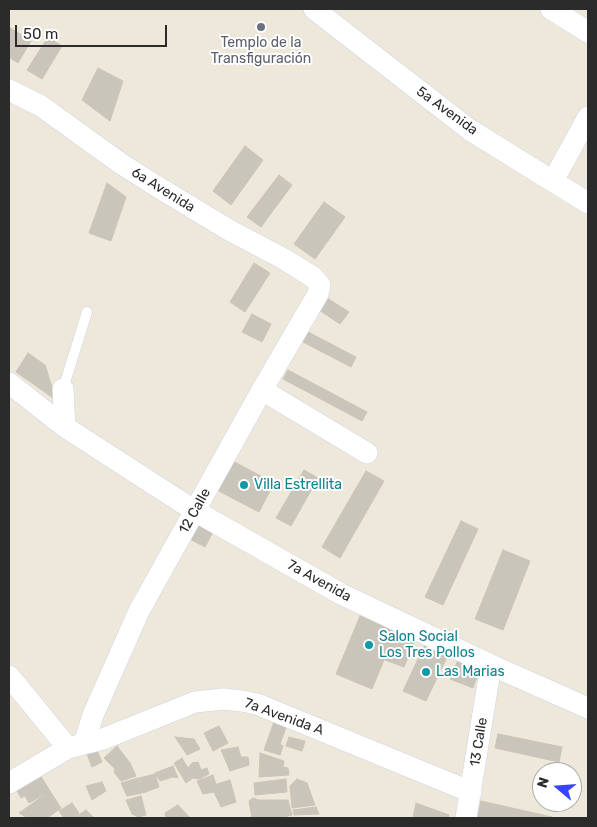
<!DOCTYPE html>
<meta charset="utf-8">
<style>
body{margin:0}
#map{position:relative;width:597px;height:827px;overflow:hidden;background:#eee8db;font-family:Rubik,sans-serif}
canvas{display:block}
.frame{position:absolute;inset:0;border:10px solid #2b2b2b;pointer-events:none}
.north{position:absolute;left:532px;top:762px;width:50px;height:50px;box-sizing:border-box;background:#fff;border:1px solid #aaa;border-radius:50%;rotate:288deg;font-size:14px;font-weight:700;line-height:20px;text-align:center;color:#2b2b2b}
.north::after{content:'';display:block;margin:auto;width:18px;height:22px;background:#3744ff;clip-path:polygon(50% 0,100% 100%,50% 72%,0 100%)}
.scale{position:absolute;left:15px;top:25px;width:152px;height:22px;box-sizing:border-box;border:2px solid #2b2b2b;border-top:0;padding-left:6px;font-size:15px;line-height:18px;white-space:nowrap;color:#2b2b2b;-webkit-text-stroke:4px #fff;paint-order:stroke}
</style>
<div id="map">
<canvas width="597" height="827"></canvas>
<div class="frame"></div>
<div class="north">N</div>
<div class="scale">50 m</div>
</div>
<script>
const ctx = document.querySelector('canvas').getContext('2d');
ctx.lineJoin = 'round';
function paint(path, color) { ctx.fillStyle = color; ctx.fill(path, 'evenodd'); }
const shape = rows => new Path2D(rows.map(r => 'M' + r).join(''));
function trace(path, color, width, dash) { ctx.strokeStyle = color; ctx.lineWidth = width; ctx.lineCap = dash ? 'butt' : 'round'; ctx.setLineDash(dash || []); ctx.stroke(path); }
function label(font, color, halo, rows, align = 'center') {
  ctx.font = font + ' Rubik,sans-serif'; ctx.lineWidth = 4; ctx.setLineDash([]); ctx.textBaseline = 'middle'; ctx.strokeStyle = halo; ctx.fillStyle = color; for (const [text, x, y, turn = 0] of rows) {
    ctx.save(); ctx.translate(x, y); ctx.rotate((+turn || 0) * Math.PI / 180); ctx.textAlign = isNaN(turn) ? turn : align; if (halo) ctx.strokeText(text, 0, 0); ctx.fillText(text, 0, 0); ctx.restore();
  }
}
const building = shape([
 [9,27,31,41,18,63,9,57,9,27],
 [48,37,62,46,42,79,27,70,48,37],
 [98,68,123,81,110,121,82,100,98,68],
 [245,146,263,160,231,205,213,191,245,146],
 [279,175,292,185,261,227,247,217,279,175],
 [107,183,126,197,111,241,89,233,107,183],
 [324,202,345,217,315,259,294,244,324,202],
 [254,263,270,273,245,312,230,302,254,263],
 [327,298,349,312,340,324,319,310,327,298],
 [252,314,271,324,262,342,242,332,252,314],
 [308,332,356,357,351,367,303,342,308,332],
 [28,353,45,365,56,400,16,372,28,353],
 [288,370,367,412,362,421,283,379,288,370],
 [229,459,274,483,259,512,213,488,229,459],
 [304,470,318,478,291,526,276,518,304,470],
 [366,471,384,481,340,558,322,547,366,471],
 [195,520,214,530,205,547,186,537,195,520],
 [461,521,478,529,443,605,425,597,461,521],
 [503,550,530,561,503,630,475,619,503,550],
 [360,616,396,631,372,689,336,674,360,616],
 [396,631,416,639,404,667,385,660,396,631],
 [426,642,449,653,426,701,403,691,426,642],
 [458,660,480,669,473,688,450,679,458,660],
 [275,719,288,722,280,744,283,746,280,755,264,750,275,719],
 [219,726,228,743,213,751,204,733,219,726],
 [498,734,562,747,559,762,495,748,498,734],
 [175,737,194,739,200,749,187,755,175,737],
 [289,737,305,741,302,751,286,746,289,737],
 [117,746,130,763,136,776,121,781,114,772,115,769,104,758,117,746],
 [238,747,241,757,248,757,249,765,230,771,221,750,238,747],
 [96,748,102,762,92,767,87,754,89,749,96,748],
 [260,753,284,761,283,767,288,768,289,775,259,777,260,753],
 [182,758,188,768,192,763,198,762,201,770,207,768,209,774,199,779,193,778,186,783,174,763,182,758],
 [173,766,178,778,173,777,160,781,155,773,173,766],
 [155,774,159,787,143,793,139,778,155,774],
 [40,775,50,791,29,803,25,796,21,798,16,789,40,775],
 [213,775,216,785,213,785,214,792,203,794,197,781,213,775],
 [138,778,142,793,127,796,121,783,138,778],
 [286,779,287,792,255,795,254,783,286,779],
 [297,779,307,783,315,805,292,808,290,786,297,779],
 [230,780,236,802,221,807,214,792,214,785,230,780],
 [102,782,106,791,92,800,86,786,102,782],
 [50,791,61,808,47,818,28,818,19,813,50,791],
 [141,796,146,815,138,817,132,814,126,800,141,796],
 [253,798,259,800,288,800,292,815,280,818,252,818,249,801,253,798],
 [481,801,552,817,551,818,477,818,481,801],
 [72,803,79,813,73,818,64,818,59,811,72,803],
 [416,803,449,815,448,818,413,818,416,803],
 [178,805,190,818,166,818,165,813,178,805],
 [316,807,319,814,294,815,293,810,316,807],
 [86,810,94,818,74,818,86,810]
]);
paint(building, '#c9c5bb');
trace(building, '#c9c5b5', 1);
const lane = shape([
 [63,389,87,312]
]);
const street = shape([
 [314,9,470,130,588,203],
 [551,9,588,32],
 [9,90,41,106,120,163,153,184,229,230,284,259,313,277,320,285,318,294,262,390,139,611,93,715,84,744],
 [553,181,588,117],
 [9,383,65,427,63,389],
 [262,390,367,453],
 [65,427,195,511,341,594,491,665,588,708],
 [9,676,68,748],
 [9,783,68,748,103,739,195,702,223,699,242,701,257,704,471,792],
 [466,818,491,665]
]);
trace(lane, '#d0d2e5', 11);
trace(street, '#d0d2e5', 22);
trace(lane, '#fff', 10);
trace(street, '#fff', 21);
for (const [x, y, r, color] of [
 [261,27,5,"#6b7280"],
 [244,485,5,"#0f9aa8"],
 [369,645,5,"#0f9aa8"],
 [426,672,5,"#0f9aa8"]
]) { const dot = new Path2D(); dot.arc(x, y, r, 0, 2 * Math.PI); ctx.fillStyle = color; ctx.fill(dot); trace(dot, '#fff', 2); }
label('14px', '#5b616d', '#fff', [
 ["Templo de la",261,43],
 ["Transfiguración",261,59]
]);
label('14px', '#2b2b2b', '#fff', [
 ["5a Avenida",447,111,36],
 ["6a Avenida",163,190,32],
 ["12 Calle",195,511,-61],
 ["7a Avenida",319,581,29],
 ["7a Avenida A",284,717,20],
 ["13 Calle",479,742,-81]
]);
label('14px', '#0d838f', '#fff', [
 ["Villa Estrellita",254,485],
 ["Salon Social",379,637],
 ["Los Tres Pollos",379,653],
 ["Las Marias",436,672]
], 'left');
</script>
